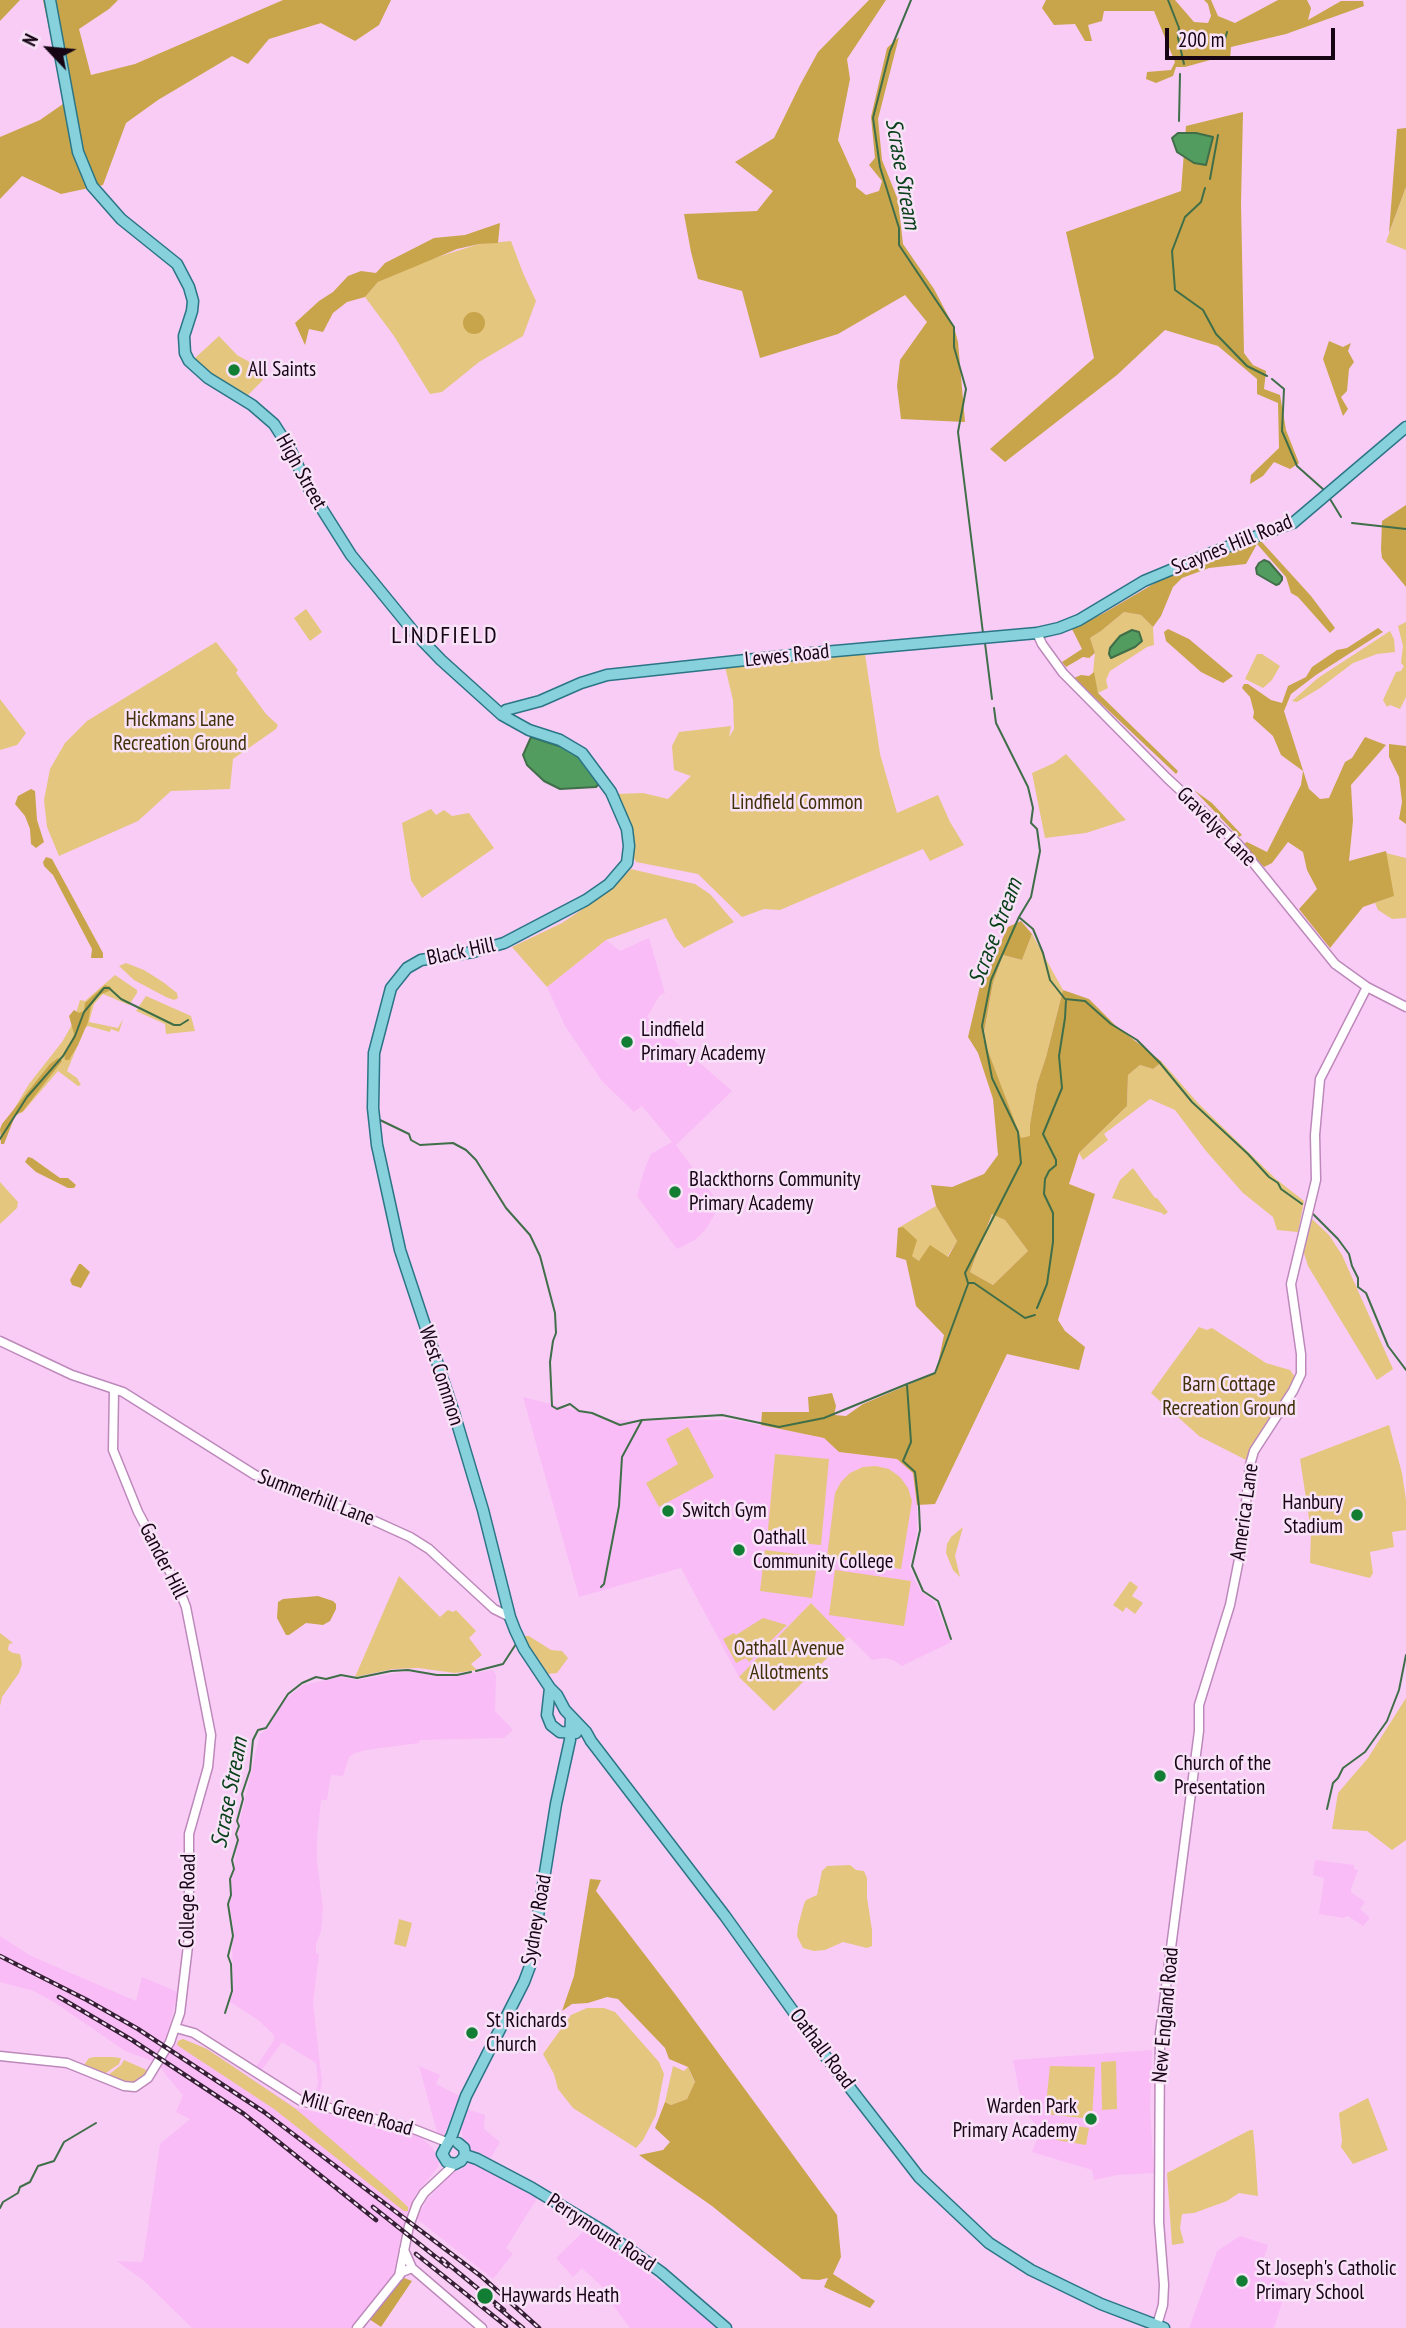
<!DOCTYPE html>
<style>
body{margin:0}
#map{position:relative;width:1406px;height:2328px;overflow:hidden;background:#f9ccf6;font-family:"PT Sans Narrow",sans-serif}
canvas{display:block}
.north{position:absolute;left:14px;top:14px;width:70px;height:70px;-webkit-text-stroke:5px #f8e2f7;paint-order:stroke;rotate:296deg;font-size:19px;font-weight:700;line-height:28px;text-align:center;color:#160415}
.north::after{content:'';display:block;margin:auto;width:24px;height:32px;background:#160415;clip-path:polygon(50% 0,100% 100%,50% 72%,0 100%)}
.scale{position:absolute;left:1165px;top:28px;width:170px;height:32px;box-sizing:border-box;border:4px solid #160415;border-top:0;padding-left:9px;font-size:21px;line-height:24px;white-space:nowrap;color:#160415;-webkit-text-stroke:5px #f8e2f7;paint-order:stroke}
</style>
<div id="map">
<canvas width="1406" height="2328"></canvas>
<div class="north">N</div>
<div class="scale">200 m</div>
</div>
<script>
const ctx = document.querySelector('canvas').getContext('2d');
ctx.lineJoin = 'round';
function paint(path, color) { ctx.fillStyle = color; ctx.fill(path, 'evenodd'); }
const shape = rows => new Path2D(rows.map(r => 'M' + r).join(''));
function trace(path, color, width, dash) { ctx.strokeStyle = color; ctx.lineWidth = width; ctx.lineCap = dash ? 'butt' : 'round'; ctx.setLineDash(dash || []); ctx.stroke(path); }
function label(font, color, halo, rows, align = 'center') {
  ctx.font = font + ' "PT Sans Narrow",sans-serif'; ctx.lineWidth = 5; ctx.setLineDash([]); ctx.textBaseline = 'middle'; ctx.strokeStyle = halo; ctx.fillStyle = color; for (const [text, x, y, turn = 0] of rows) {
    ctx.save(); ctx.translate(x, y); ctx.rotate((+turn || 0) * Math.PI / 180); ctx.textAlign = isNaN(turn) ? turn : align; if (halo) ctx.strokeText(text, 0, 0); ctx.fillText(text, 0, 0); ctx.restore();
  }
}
paint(shape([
 [649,938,665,993,660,995,647,1017,732,1091,676,1145,720,1205,706,1229,695,1240,677,1249,637,1196,645,1168,651,1154,672,1142,642,1106,634,1112,602,1081,565,1026,547,987,606,940,620,951],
 [523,1397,613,1420,735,1420,824,1438,839,1452,897,1459,913,1472,917,1505,917,1533,909,1567,921,1592,934,1601,951,1642,902,1666,893,1660,884,1658,872,1660,849,1637,846,1639,811,1603,739,1677,681,1568,579,1597],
 [493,1670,496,1675,495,1711,513,1730,504,1738,420,1740,419,1743,366,1750,355,1753,349,1757,343,1776,331,1775,327,1800,321,1800,317,1838,317,1860,323,1909,321,1931,316,1944,316,1953,319,1954,313,2003,322,2082,319,2100,314,2099,318,2083,316,2063,282,2042,261,2071,256,2067,274,2040,274,2035,258,2020,229,2001,233,1993,232,1940,234,1936,230,1906,231,1878,234,1869,241,1816,260,1734,268,1729,277,1710,286,1699,303,1685,340,1677,358,1680,403,1672,419,1672,438,1676,456,1676],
 [1315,1860,1354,1865,1354,1869,1358,1870,1351,1889,1351,1892,1365,1902,1360,1909,1370,1918,1363,1926,1348,1916,1343,1918,1319,1914,1324,1878,1313,1875],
 [0,1936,31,1956,136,2001,142,1977,178,1992,166,2038,152,2061,125,2051,54,2002,34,1991,0,1982],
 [183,2039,207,2049,296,2108,392,2127,422,2138,433,2148,439,2163,438,2167,416,2194,408,2212,401,2235,394,2272,399,2276,357,2328,192,2328,144,2281,117,2261,141,2262,143,2260,160,2144,190,2119,176,2112,183,2095,165,2074,160,2065,177,2042],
 [1152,2050,1150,2108,1154,2173,1117,2175,1094,2180,1092,2170,1032,2152,1039,2134,1037,2126,1025,2112,1021,2100,1013,2060],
 [419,2066,440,2075,436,2084,460,2096,444,2135,437,2132],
 [467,2109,485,2115,484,2129,500,2142,489,2161,470,2149,464,2143,461,2129],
 [474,2161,538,2197,506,2248,513,2254,493,2279,417,2219,426,2201,450,2175],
 [586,2229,665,2286,672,2281,727,2328,630,2328,609,2300,612,2296,582,2268,573,2277,556,2258],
 [1240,2236,1268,2245,1261,2267,1262,2275,1288,2283,1274,2328,1189,2328,1217,2251]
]), '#f9bcf6');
paint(shape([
 [1406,187,1406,250,1386,242],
 [511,241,523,273,536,301,523,336,479,362,442,392,430,394,394,336,365,297,378,282,425,261,479,244],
 [219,336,237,355,253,364,263,380,246,397,209,374,194,359],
 [306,609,322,632,310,641,294,618],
 [1124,612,1141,615,1153,627,1154,645,1147,647,1110,671,1106,680,1108,688,1098,693,1093,673,1095,653,1090,638,1101,631],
 [1406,622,1406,697,1400,709,1390,705,1387,707,1383,700,1396,672,1401,671,1404,666,1401,663,1403,646,1398,626],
 [1390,631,1394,639,1395,652,1377,654,1353,663,1320,688,1297,702,1292,701,1318,678],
 [216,642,238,670,236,673,266,714,278,725,276,729,233,759,230,789,171,791,138,821,59,856,47,827,44,800,50,769,65,743,87,721],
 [865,654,880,754,897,813,938,795,950,822,964,845,930,861,923,849,780,910,764,909,742,917,698,874,636,862,633,856,631,834,616,794,643,793,668,799,691,776,674,770,672,746,679,732,731,726,729,737,734,729,733,700,725,667],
 [1257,654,1262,654,1280,666,1272,680,1263,688,1245,679],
 [0,699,26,733,17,745,0,750],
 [1066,754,1126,820,1086,833,1045,838,1032,773,1054,763],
 [431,809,436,815,444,810,452,816,469,813,494,848,422,898,411,880,402,823],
 [1386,853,1406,858,1406,918,1392,919,1378,910,1375,903,1393,896],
 [631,869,695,884,710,894,734,922,684,948,676,938,666,918,606,940,547,987,512,947,562,923,608,892],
 [1032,934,1063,990,1046,1057,1037,1084,1030,1124,1030,1137,1021,1139,983,1039,993,983,1003,955,1022,960],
 [126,963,144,970,163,982,177,993,178,998,174,1000,166,997,134,980,119,966],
 [115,975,137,990,137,993,129,1005,103,994,94,1004,89,1022,118,1028,123,1019,119,1032,111,1029,110,1032,88,1026,85,1028,67,1071,77,1078,81,1085,78,1086,58,1071,22,1113,14,1109,29,1084,62,1042,73,1023,80,1000,85,1001],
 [146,996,191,1016,195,1031,166,1034,165,1024,136,1011],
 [1162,1062,1198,1103,1276,1179,1304,1201,1298,1232,1277,1230,1273,1217,1243,1193,1206,1151,1175,1110,1150,1099,1104,1134,1108,1140,1083,1160,1079,1153,1127,1106,1128,1075,1140,1065,1153,1069],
 [1133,1168,1155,1198,1157,1198,1168,1212,1164,1215,1162,1213,1112,1198,1120,1180],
 [0,1182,18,1202,17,1208,0,1224],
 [936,1206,957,1241,947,1257,919,1261,912,1256,903,1228,898,1228],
 [993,1213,1005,1220,1028,1251,993,1285,970,1272],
 [1312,1219,1329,1235,1342,1255,1393,1369,1377,1380,1308,1266,1303,1250],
 [1199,1327,1207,1330,1212,1328,1266,1363,1290,1370,1295,1377,1291,1391,1248,1461,1199,1436,1151,1393],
 [1389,1425,1402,1473,1406,1500,1406,1530,1392,1532,1394,1547,1370,1552,1373,1573,1370,1578,1310,1563,1311,1531,1300,1459],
 [688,1427,714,1477,659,1507,646,1483,678,1464,666,1439],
 [775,1454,829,1459,821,1545,767,1540],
 [876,1466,889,1469,900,1477,908,1488,912,1501,901,1569,827,1557,835,1493,841,1482,850,1473,863,1467],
 [963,1527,955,1556,960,1577,953,1570,946,1553,947,1544,951,1537],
 [765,1550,818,1557,812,1598,760,1591],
 [835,1570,911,1581,904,1626,829,1615],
 [399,1576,440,1617,448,1610,453,1612,456,1610,476,1631,469,1638,482,1655,471,1664,477,1670,455,1673,418,1668,393,1669,355,1677],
 [1130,1581,1138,1587,1132,1596,1143,1603,1135,1614,1126,1607,1123,1612,1113,1605],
 [811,1603,846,1639,774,1711,739,1677],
 [763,1618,787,1625,749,1662,746,1658,736,1663,723,1639,734,1633,736,1635],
 [0,1633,13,1643,9,1644,8,1650,13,1653,20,1654,22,1664,19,1673,2,1697,0,1706],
 [523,1636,529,1636,551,1650,562,1651,568,1658,557,1673,548,1674],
 [1406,1698,1406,1840,1392,1850,1367,1831,1332,1829,1338,1793,1368,1758],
 [850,1865,856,1870,864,1871,867,1878,867,1898,872,1930,872,1946,867,1948,843,1942,825,1950,814,1951,803,1948,797,1936,798,1926,804,1904,806,1900,817,1895,822,1871,827,1866],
 [399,1919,412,1923,406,1947,394,1944],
 [587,2008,604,2008,615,2012,659,2062,664,2074,656,2115,643,2140,636,2148,573,2108,558,2089,554,2074,543,2054,571,2015],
 [183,2039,207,2049,296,2109,393,2193,408,2207,408,2211,404,2211,274,2109,177,2045,178,2041],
 [95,2057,112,2057,121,2058,119,2064,103,2075,84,2065,89,2058],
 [124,2060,149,2071,134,2083,129,2084,107,2076,121,2065],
 [1116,2061,1117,2109,1102,2110,1101,2062],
 [673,2066,684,2071,688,2067,695,2083,687,2099,671,2105,665,2102],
 [1050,2066,1095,2067,1092,2119,1045,2114],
 [1368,2098,1388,2150,1353,2164,1341,2147,1342,2141,1339,2113],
 [1060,2123,1089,2128,1086,2145,1056,2140],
 [1250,2130,1253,2130,1255,2151,1258,2196,1239,2193,1227,2201,1194,2213,1182,2214,1180,2228,1184,2243,1172,2245,1167,2173]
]), '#e4c67e');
paint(shape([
 [0,0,20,0,0,21],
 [43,0,118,0,109,9,79,29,91,75,135,64,283,0,391,0,379,25,355,41,321,23,269,39,248,64,232,56,158,100,126,123,103,185,61,194,22,176,0,199,0,137,40,120,73,97,62,36,50,33],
 [869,0,886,0,847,59,850,79,838,140,856,180,856,187,866,195,879,191,882,181,869,165,875,158,871,117,887,48,899,37,878,119,882,160,898,200,903,244,934,289,954,327,958,342,965,422,901,419,897,386,900,360,927,322,905,295,838,334,760,358,742,291,698,279,691,252,684,214,757,211,773,191,735,162,774,138,800,85,818,52],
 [1046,0,1175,0,1194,22,1208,23,1211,16,1208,4,1204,0,1211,0,1218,16,1235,23,1278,0,1307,0,1311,8,1308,20,1341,1,1363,1,1364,6,1286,34,1231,47,1230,60,1210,60,1185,67,1176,67,1173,76,1156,83,1146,79,1147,72,1171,70,1175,62,1154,11,1104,11,1102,21,1088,25,1092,41,1085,41,1075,24,1054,25,1042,8],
 [1243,112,1241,203,1244,353,1253,365,1266,371,1264,389,1280,395,1286,430,1299,463,1290,469,1274,462,1263,476,1250,484,1251,475,1279,448,1278,403,1257,394,1257,379,1218,346,1165,330,1117,375,1005,462,990,449,1094,358,1066,232,1181,191,1186,126],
 [1406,128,1406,187,1389,233,1397,129],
 [500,223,498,243,479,244,457,249,378,282,365,297,347,302,333,313,323,332,309,329,305,345,295,323,319,301,333,292,348,276,361,271,376,273,385,263,434,238,465,235],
 '463 323a11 11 0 1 1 22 0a11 11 0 1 1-22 0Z',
 [1329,341,1343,347,1351,343,1348,351,1354,362,1349,369,1347,391,1341,397,1348,409,1343,416,1323,359],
 [1406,505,1406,587,1382,558,1381,550,1382,521],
 [1261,541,1311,596,1335,628,1330,633,1298,597,1291,593,1286,577,1257,544,1246,564,1209,568,1182,578,1173,587,1161,616,1153,627,1141,615,1124,612,1101,631,1090,638,1095,653,1089,658,1083,657,1066,667,1062,662,1082,649,1072,629,1104,613,1172,573],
 [1378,628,1383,632,1316,675,1291,694,1284,711,1309,789,1320,799,1329,798,1345,762,1352,758,1365,737,1386,745,1351,785,1353,821,1349,861,1386,851,1394,896,1363,907,1330,948,1299,909,1317,889,1307,870,1303,852,1288,842,1272,863,1264,867,1243,844,1247,842,1267,852,1301,785,1303,771,1281,755,1273,736,1253,718,1254,712,1250,697,1242,688,1244,684,1248,684,1271,700,1282,703,1288,686,1306,677,1312,667,1337,650,1347,648],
 [1168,629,1189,639,1233,676,1223,683,1201,672,1166,641,1164,632],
 [1094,672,1098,693,1178,771,1176,774,1074,678,1081,675,1089,676],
 [1389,744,1406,746,1406,824,1399,819,1402,802,1399,777,1389,757],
 [31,789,35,791,37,820,44,842,36,848,31,844,30,829,25,816,15,804,18,796],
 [1194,790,1212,803,1242,835,1239,837],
 [46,857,52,859,103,953,103,958,91,958,92,949,53,875,44,866,43,862],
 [1021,921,1032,934,1022,960,1003,955,993,983,983,1038,1021,1138,1030,1136,1030,1124,1037,1084,1046,1057,1063,990,1089,999,1115,1025,1162,1062,1153,1069,1140,1065,1128,1075,1127,1106,1079,1153,1069,1184,1095,1194,1058,1320,1065,1331,1085,1347,1079,1370,1007,1354,935,1504,917,1505,913,1473,897,1459,839,1452,824,1438,761,1425,762,1412,809,1412,808,1397,832,1393,836,1406,834,1415,846,1416,863,1404,936,1373,944,1335,916,1306,906,1260,896,1257,898,1228,903,1227,917,1240,912,1256,919,1261,930,1245,948,1257,957,1241,936,1206,931,1185,952,1187,984,1174,998,1155,993,1099,978,1053,968,1037,980,986,1008,927],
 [992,1214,1005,1220,1028,1251,993,1285,970,1272],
 [105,985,111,987,109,991,99,995,91,1006,88,1022,78,1045,69,1060,65,1060,64,1053,69,1048,74,1034,69,1016,74,1010,79,1013,84,1011,85,1003],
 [58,1058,62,1061,23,1111,15,1116,4,1144,1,1144,0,1129,2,1124,50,1064],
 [28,1157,32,1158,60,1178,68,1178,76,1185,74,1188,68,1188,36,1172,25,1162],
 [79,1264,81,1264,90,1272,81,1288,72,1285,70,1280],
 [318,1596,333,1601,336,1604,336,1609,330,1621,323,1625,306,1623,289,1635,286,1635,277,1618,278,1602,283,1599],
 [590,1879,601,1880,596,1891,678,1998,837,2215,841,2257,833,2274,875,2301,870,2308,824,2287,828,2278,819,2280,802,2279,712,2206,639,2155,663,2150,670,2142,655,2128,665,2102,671,2105,687,2099,695,2082,688,2067,669,2059,665,2048,618,1999,607,1997,588,2003,572,2004,562,2011,574,1976],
 [399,2276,412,2281,381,2327,366,2317]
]), '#c8a54a');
const water = shape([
 [1178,133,1196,133,1213,137,1206,165,1194,163,1177,152,1172,138,1178,133],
 [1264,560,1269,562,1282,577,1282,580,1279,584,1276,585,1257,574,1256,568,1259,563,1264,560],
 [1132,630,1139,632,1142,641,1135,647,1111,658,1109,654,1110,648,1120,636,1132,630],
 [531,737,568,749,581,759,599,784,596,787,560,789,544,781,527,765,523,755,531,737]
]);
paint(water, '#529c5f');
trace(water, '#406e49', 2);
trace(shape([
 [911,0,890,51,873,118,880,167,899,228,899,245,954,327,954,347,966,389,958,432,983,633],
 [1168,0,1179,28,1178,38,1184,64],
 [1224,43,1227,32],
 [1179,121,1180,74],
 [1210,179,1218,135],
 [1205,188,1201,202,1185,217,1172,251,1175,290,1203,310,1216,334,1247,366,1267,376],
 [1272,379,1284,389,1282,431,1297,466,1324,490],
 [1330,499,1341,517],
 [1352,523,1406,529],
 [985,643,992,699],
 [1020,918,1033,929,1043,953,1050,980,1065,999,1085,1001,1111,1024,1137,1040,1160,1063,1192,1102,1248,1154,1269,1177,1278,1183,1281,1189,1302,1204],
 [380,1120,409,1134,411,1140,420,1145,453,1143,466,1150,476,1160,506,1208,530,1235,540,1256,555,1313,556,1333,553,1341,550,1362,552,1406,557,1409,570,1404,579,1411,592,1413,620,1425,642,1420],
 [0,1139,27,1097,63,1056,75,1036,84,1012,104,988,109,988,121,999,174,1025,180,1025,188,1020],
 [1312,1213,1338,1239,1349,1254,1352,1266,1358,1278,1358,1287,1366,1293,1388,1346,1406,1370],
 [968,1283,965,1273,1021,1163,1018,1132,992,1078,982,1026,991,980,1019,917,1031,897,1040,851,1037,829,1031,823,1033,808,1028,787,996,723,994,708],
 [968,1283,974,1283,1025,1318,1035,1315],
 [1037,1308,1047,1284,1053,1242,1053,1213,1044,1194,1045,1179,1049,1171,1056,1165,1056,1160,1043,1134,1062,1088,1059,1056,1065,1018,1066,1000],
 [907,1385,911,1442,903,1461,915,1472,919,1507,920,1530,912,1566,923,1591,938,1601,951,1639],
 [601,1587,604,1584,619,1506,622,1457,642,1420,722,1415,779,1427,824,1418,907,1384,935,1373,968,1284],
 [476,1671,503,1664,516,1644],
 [1327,1809,1333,1783,1338,1778,1343,1768,1365,1752,1387,1721,1399,1690,1406,1655],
 [225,2013,232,1991,231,1964,228,1956,233,1936,228,1904,231,1895,230,1879,234,1869,232,1860,238,1840,236,1834,239,1826,237,1821,243,1799,242,1794,250,1770,253,1740,258,1730,266,1728,288,1694,302,1683,316,1677,326,1679,341,1675,357,1678,391,1671,408,1670,437,1675,457,1675,471,1672],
 [0,2208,3,2202,18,2193,20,2187,30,2182,38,2166,54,2161,64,2142,96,2123]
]), '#406e49', 2);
const minor = shape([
 [1037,633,1042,644,1063,673,1167,778,1238,844,1335,964,1367,987,1406,1007],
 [0,1341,72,1375,123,1392,255,1475,346,1508,410,1537,429,1549,494,1609,510,1617],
 [176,2028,194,2033,301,2101,411,2128,449,2143],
 [0,2056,67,2063,124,2086,135,2087,148,2078,170,2042,180,2013,189,1937,189,1834,208,1767,211,1735,186,1607,179,1589,138,1512,113,1450,114,1390],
 [404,2250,412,2268,482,2328],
 [399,2276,409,2226,417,2204,424,2193,455,2164],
 [1157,2325,1163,2305,1164,2285,1159,2222,1160,2033,1199,1731,1199,1705,1230,1605,1241,1549,1250,1465,1254,1451,1293,1391,1301,1374,1301,1354,1291,1284,1316,1180,1315,1135,1320,1079,1367,987],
 [357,2328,402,2272,412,2268]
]);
const major = shape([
 [50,0,78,152,92,186,121,219,177,264,189,287,193,301,192,311,184,336,185,353,189,361,208,378,252,405,274,424,290,449,308,487,351,555,413,631,441,660,502,715,529,730,560,740,582,753,611,792,627,829,629,846,627,863,609,884,586,900,504,943,473,952,421,960,407,968,391,988,374,1053,373,1108,377,1145,400,1250,454,1413,483,1510,510,1617,515,1630,524,1649,550,1688,557,1695,565,1710,586,1732,591,1741,725,1916,823,2053,919,2177,989,2243,1031,2270,1101,2304,1164,2328],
 [502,715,506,710,540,701,581,683,607,675,802,654,1037,633,1059,628,1079,620,1144,581,1216,551,1293,523,1406,427],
 [550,1688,547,1715,551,1725,560,1732,576,1733],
 [458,2143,464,2148,465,2155],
 [465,2155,461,2161,455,2164,447,2162,442,2154,452,2135,466,2096,524,1982,530,1966,556,1804,570,1740,571,1718],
 [465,2155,477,2159,532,2188,605,2232,661,2272,726,2328]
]);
trace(minor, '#bd89bb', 11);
trace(major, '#2b7586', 13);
trace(minor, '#fff', 8);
trace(major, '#86d1db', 10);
const rail = shape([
 [0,1956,87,2000,138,2029,264,2112,482,2277,539,2328],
 [59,1997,132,2040,244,2114,376,2220],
 [373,2207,447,2266],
 [416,2254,506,2326],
 [442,2259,504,2310],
 [496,2306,523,2328]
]);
trace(rail, '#351f34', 4.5);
trace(rail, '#f8e2f7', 2, [5]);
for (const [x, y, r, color] of [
 [234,370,7,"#117e34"],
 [627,1042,7,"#117e34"],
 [675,1192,7,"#117e34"],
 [668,1511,7,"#117e34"],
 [1357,1515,7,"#117e34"],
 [739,1550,7,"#117e34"],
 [1160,1776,7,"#117e34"],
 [472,2033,7,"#117e34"],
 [1091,2119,7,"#117e34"],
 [1242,2281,7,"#117e34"],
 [485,2296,9,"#117e34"]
]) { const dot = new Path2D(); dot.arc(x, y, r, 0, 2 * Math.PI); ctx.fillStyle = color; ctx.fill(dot); trace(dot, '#f8e2f7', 2.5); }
label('21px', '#160415', '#f8e2f7', [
 ["All Saints",248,370],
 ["Lindfield",641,1030],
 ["Primary Academy",641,1054],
 ["Blackthorns Community",689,1180],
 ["Primary Academy",689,1204],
 ["Hanbury",1343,1503,"right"],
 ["Stadium",1343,1527,"right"],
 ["Switch Gym",682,1511],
 ["Oathall",753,1538],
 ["Community College",753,1562],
 ["Church of the",1174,1764],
 ["Presentation",1174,1788],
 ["St Richards",486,2021],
 ["Church",486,2045],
 ["Warden Park",1077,2107,"right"],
 ["Primary Academy",1077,2131,"right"],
 ["St Joseph's Catholic",1256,2269],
 ["Primary School",1256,2293],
 ["Haywards Heath",501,2296]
], 'left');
label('21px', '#160415', '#f8e2f7', [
 ["High Street",301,472,61],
 ["Scaynes Hill Road",1232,545,-22],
 ["Lewes Road",787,656,-6],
 ["Gravelye Lane",1216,827,45],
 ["Black Hill",461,952,-12],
 ["West Common",441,1376,72],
 ["Summerhill Lane",316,1498,21],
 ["America Lane",1245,1512,-82],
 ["Gander Hill",163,1561,63],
 ["College Road",188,1901,-89],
 ["Sydney Road",537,1920,-80],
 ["New England Road",1166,2015,-85],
 ["Oathall Road",822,2049,53],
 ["Mill Green Road",357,2114,16],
 ["Perrymount Road",601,2233,33]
]);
label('21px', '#3f3007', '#f8e2f7', [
 ["Hickmans Lane",180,720],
 ["Recreation Ground",180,744],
 ["Lindfield Common",797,803],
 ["Barn Cottage",1229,1385],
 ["Recreation Ground",1229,1409],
 ["Oathall Avenue",789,1649],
 ["Allotments",789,1673]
]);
label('italic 23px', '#084119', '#f8e2f7', [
 ["Scrase Stream",902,174,80],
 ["Scrase Stream",996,932,-69],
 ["Scrase Stream",230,1793,-79]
]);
ctx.letterSpacing = '2px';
label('24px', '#160415', '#f8e2f7', [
 ["LINDFIELD",445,636]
]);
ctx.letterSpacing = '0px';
</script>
